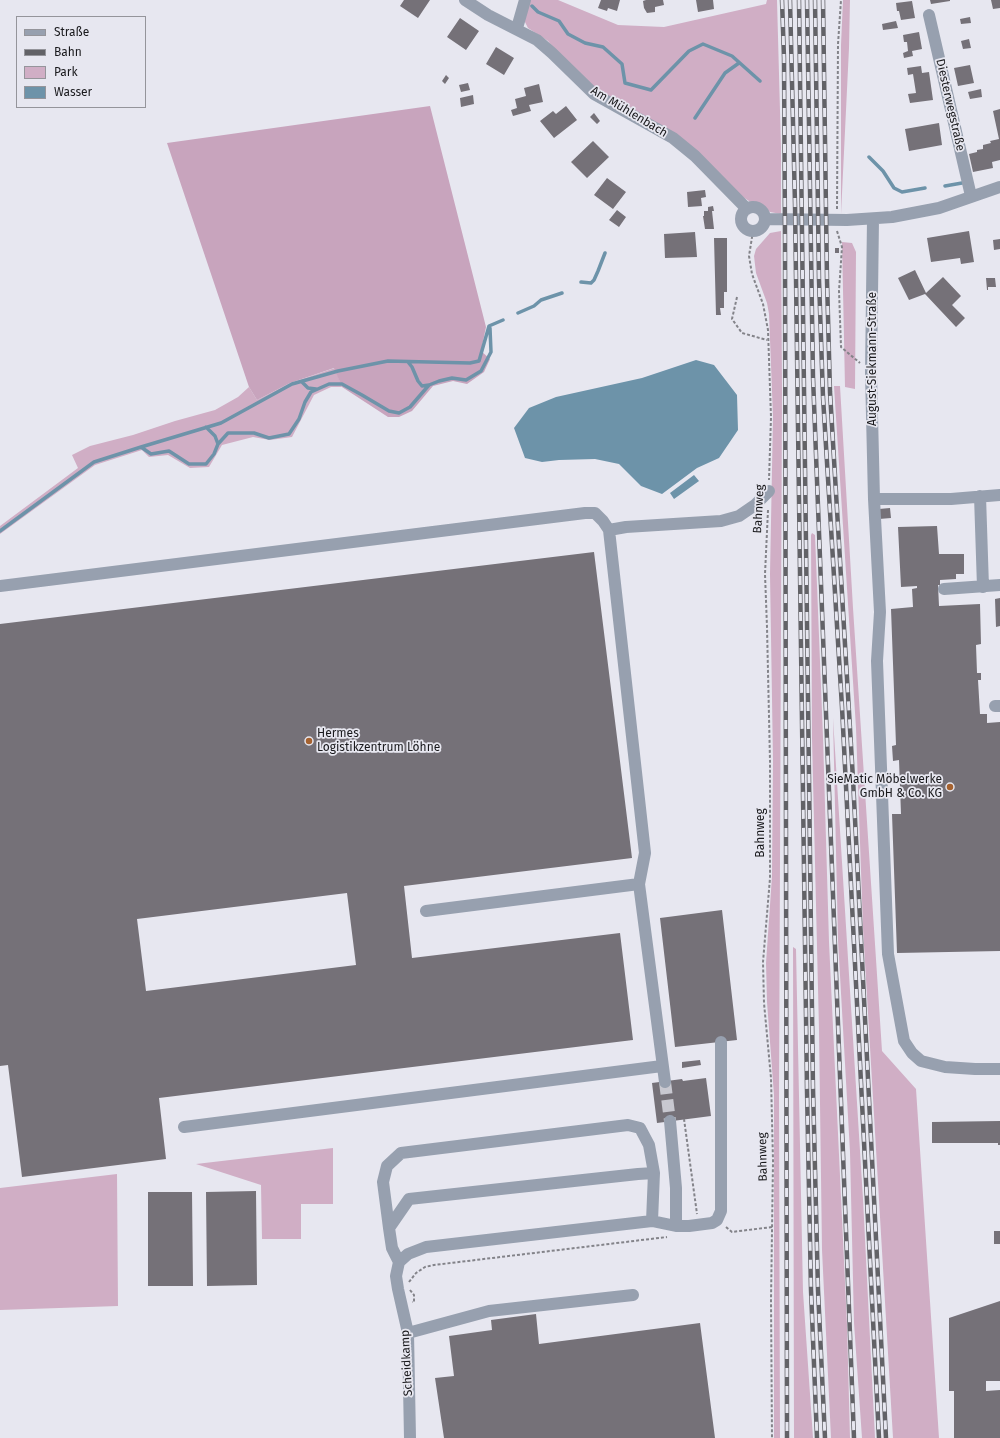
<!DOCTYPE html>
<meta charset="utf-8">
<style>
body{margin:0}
#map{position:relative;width:1000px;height:1438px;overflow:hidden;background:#e7e7f0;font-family:"Fira Sans",sans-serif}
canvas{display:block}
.legend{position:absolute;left:16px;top:16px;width:130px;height:92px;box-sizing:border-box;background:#e7e7f0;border:1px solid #95959b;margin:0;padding:5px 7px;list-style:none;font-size:12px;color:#19191c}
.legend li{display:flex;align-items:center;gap:8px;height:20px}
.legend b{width:20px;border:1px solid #95959b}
</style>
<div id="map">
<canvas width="1000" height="1438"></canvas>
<ul class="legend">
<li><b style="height:5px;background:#97a0af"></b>Straße</li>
<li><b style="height:5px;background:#626267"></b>Bahn</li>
<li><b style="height:11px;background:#d0aec5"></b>Park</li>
<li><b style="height:11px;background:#6d93a9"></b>Wasser</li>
</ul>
</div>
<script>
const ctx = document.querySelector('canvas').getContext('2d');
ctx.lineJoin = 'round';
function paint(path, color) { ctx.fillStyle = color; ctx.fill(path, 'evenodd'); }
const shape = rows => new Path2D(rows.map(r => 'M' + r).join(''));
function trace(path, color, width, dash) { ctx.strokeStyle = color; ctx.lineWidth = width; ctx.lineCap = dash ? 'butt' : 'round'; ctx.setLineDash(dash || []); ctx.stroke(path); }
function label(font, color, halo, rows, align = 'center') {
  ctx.font = font + ' "Fira Sans",sans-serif'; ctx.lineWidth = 3.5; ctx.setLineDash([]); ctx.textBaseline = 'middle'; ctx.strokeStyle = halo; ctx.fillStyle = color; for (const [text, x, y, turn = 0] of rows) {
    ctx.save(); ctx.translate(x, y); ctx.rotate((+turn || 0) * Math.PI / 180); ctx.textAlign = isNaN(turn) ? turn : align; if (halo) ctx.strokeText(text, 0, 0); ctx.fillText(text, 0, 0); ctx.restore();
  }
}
paint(shape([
 [529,0,558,0,618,25,664,27,766,4,767,0,777,0,781,148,781,214,770,212,762,206,749,201,740,195,678,137,592,87,565,62,548,41,528,28,523,18],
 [843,0,850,0,849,48,841,214,841,45],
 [781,231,782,390,779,1097,780,1438,774,1438,774,1095,767,1002,766,963,772,876,773,761,770,574,773,417,769,314,767,303,756,273,754,256,756,249,770,233],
 [842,242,852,243,856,252,855,389,845,387],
 [335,368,342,387,331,387,314,395,292,437,270,440,253,437,222,445,209,467,190,468,168,455,149,457,142,450,95,465,0,534,0,526,78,468,72,455,90,446,133,435,175,421,215,410,238,397,249,387,257,400,290,383],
 [834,386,840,386,853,608,882,1051,916,1089,939,1438,893,1438,863,928,856,728],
 [812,533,815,535,823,737,829,942,847,1325,850,1438,831,1438,822,1250,819,1030,812,738,811,535],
 [833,718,863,1199,875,1438,862,1438,854,1323,850,1152,838,940],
 [793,947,796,949,803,1292,813,1438,794,1438],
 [333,1148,333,1204,301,1204,301,1239,262,1239,261,1185,196,1164],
 [117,1174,118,1306,0,1310,0,1188]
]), '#d0aec5');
paint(shape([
 [430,106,486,327,481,351,490,359,484,372,467,384,453,381,433,386,412,411,399,417,388,417,342,387,334,368,290,383,257,400,249,387,167,143]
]), '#c8a4bd');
paint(shape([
 [696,360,714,365,737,395,738,430,719,458,697,468,662,494,641,486,619,464,595,459,559,460,542,462,525,458,514,428,529,408,556,397,642,378],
 [694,475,699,481,674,499,670,493]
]), '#6d93a9');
trace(shape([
 [532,6,538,12,559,21,568,34,585,43,603,47,622,64,625,83,651,90,689,51,703,44,732,56,760,81],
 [695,118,725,73,739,63],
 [869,157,883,171,894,188,902,192,925,188],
 [945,186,962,183],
 [581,282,591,283,594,280,598,271,605,253],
 [518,313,534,306,541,300,562,293],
 [408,362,412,367,418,381,422,386,429,385],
 [302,382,308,388,316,389],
 [206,427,215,436,218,444],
 [141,447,151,454,169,451,189,464,206,464,214,454,218,444,228,433,254,433,269,438,289,434,299,419,305,402,311,392,329,384,342,384,362,395,389,411,399,413,410,407,429,385,439,381,452,378,466,380,481,371,491,352,490,328],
 [0,531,94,462,141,447,221,423,292,384,338,371,388,361,470,363,479,361,489,326,503,320]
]), '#6d93a9', 3.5);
paint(shape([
 [404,0,430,0,418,18,400,6],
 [601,0,620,0,617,11,608,8,607,11,598,8],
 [646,0,663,0,664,5,655,7,655,12,647,13,644,8,643,1],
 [696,0,713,0,714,9,698,12],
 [930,0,950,0,950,1,931,4],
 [991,0,1000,0,1000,8,993,9],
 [912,1,915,18,901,20,899,11,897,11,896,3],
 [970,17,971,23,961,24,960,19],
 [460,18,479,31,466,50,447,37],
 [896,21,898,28,883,30,882,24],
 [919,32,922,49,912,51,913,56,904,58,903,53,908,51,907,42,904,42,903,35],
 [969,39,971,48,963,49,961,41],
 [496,47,514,58,504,75,486,64],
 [970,65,974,83,958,86,954,68],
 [921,66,922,73,929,72,933,100,910,103,908,94,916,93,913,74,908,75,907,68],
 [446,75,449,78,445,84,442,81],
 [468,83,470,90,461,92,459,85],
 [539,84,543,102,529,105,531,111,513,116,511,110,517,108,515,99,526,96,524,88],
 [981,89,982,97,970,99,968,92],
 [473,95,474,104,461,107,460,98],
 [566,106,577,120,554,138,540,121,553,111,556,114],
 [1000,109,1000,160,992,162,993,168,973,172,969,154,977,152,977,150,983,149,983,145,991,143,990,141,999,139,993,111],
 [594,113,600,121,597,124,590,117],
 [939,123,942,145,909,151,905,129],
 [593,141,609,157,587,178,571,162],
 [607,178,626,192,613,209,594,195],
 [705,190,706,197,701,198,702,206,688,207,687,192],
 [713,206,714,211,712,211,714,229,705,229,703,216,704,216,704,211,708,211,708,207],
 [617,210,626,217,619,227,609,220],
 [969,231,974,262,961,264,960,258,931,262,927,238],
 [695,232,697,257,665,258,664,234],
 [714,238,727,238,727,292,724,292,724,308,720,308,721,315,716,315],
 [1000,239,1000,249,994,250,993,240],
 [835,248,839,248,839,253,835,253],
 [915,270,926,293,943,277,961,296,952,305,965,318,956,327,925,294,909,300,898,278],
 [986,278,995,278,996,287,988,287,988,290,987,290],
 [890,508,891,518,879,519,879,509],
 [937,526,939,554,964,554,964,574,956,574,956,579,940,580,940,585,938,585,939,606,980,604,981,644,976,645,977,673,981,673,981,680,978,680,980,714,987,714,987,723,1000,722,1000,951,897,953,892,814,901,814,899,760,893,761,892,746,896,745,891,609,913,607,912,589,917,588,917,586,901,587,898,527],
 [594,552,632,858,404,886,412,958,620,933,633,1040,159,1098,166,1159,22,1177,8,1065,0,1066,0,624],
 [347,893,356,965,146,991,137,919],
 [1000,598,1000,626,996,627,995,599],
 [722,910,737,1040,675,1047,660,918],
 [700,1060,701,1065,682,1068,682,1062],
 [706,1078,711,1116,657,1123,652,1083,682,1079,683,1081],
 [1000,1121,1000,1145,998,1145,998,1143,932,1143,932,1122],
 [256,1191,257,1285,207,1286,206,1192],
 [148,1192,192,1192,193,1286,148,1286],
 [994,1231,1000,1231,1000,1244,994,1244],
 [1000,1301,1000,1381,986,1381,986,1391,1000,1390,1000,1438,954,1438,954,1391,949,1391,949,1318],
 [536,1314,539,1344,700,1323,715,1438,444,1438,435,1378,454,1376,449,1336,492,1330,491,1320]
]), '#757178');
trace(shape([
 [665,1082,670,1121]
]), '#c8c8d0', 12, [12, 6]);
trace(shape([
 [837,209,838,44,841,0],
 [753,231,749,256,752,274,763,304,768,330,771,417,769,480],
 [837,231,842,247,839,291,841,347,860,363],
 [737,297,732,319,742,333,767,340],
 [768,510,765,574,767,627,770,761,770,878,763,962,764,1003,771,1078,773,1161,771,1300,772,1438],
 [684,1119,697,1214],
 [726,1227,732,1232,772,1227],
 [409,1282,416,1273,425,1267,434,1265,667,1237],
 [410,1290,414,1295,414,1302,412,1302]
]), '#838389', 2, [3, 2]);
trace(shape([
 [465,0,488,15,537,40,552,53,594,94,673,138,695,156,747,209],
 [929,15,971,196],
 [517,28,525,0],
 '741 219a12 12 0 1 1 24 0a12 12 0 1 1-24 0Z',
 [765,219,847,220,892,217,939,208,1000,187],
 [873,219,871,373,874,499,880,612,877,661,888,954,904,1041,912,1053,921,1061,945,1067,975,1069,1000,1069],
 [980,496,983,587],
 [874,499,951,499,1000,495],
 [609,530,626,527,721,521,739,516,755,505,769,491],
 [0,586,585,513,595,513,603,521,609,530,645,853,639,884,665,1082],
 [944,589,1000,585],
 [995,706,1000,706],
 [426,911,639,884],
 [670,1121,676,1188,676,1226],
 [184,1127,662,1066],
 [389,1228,383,1182,387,1166,401,1153,628,1125,640,1128,649,1145,654,1173],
 [399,1262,392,1248,389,1228,409,1199,638,1174,654,1173,652,1221],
 [408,1333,489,1311,633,1295],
 [410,1438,408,1333,398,1289,396,1276,399,1262,408,1254,426,1247,652,1221,676,1226,689,1226,712,1223,717,1220,721,1211,721,1042]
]), '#97a0af', 12);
const rail = shape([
 [782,0,784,58,785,238,787,1438],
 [790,0,795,204,807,1090,811,1290,817,1438],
 [799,0,813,1088,818,1290,825,1438],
 [807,0,813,377,854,1438],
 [815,0,819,280,823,397,842,707,879,1438],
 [823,0,827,280,830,392,853,779,886,1438]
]);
trace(rail, '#626267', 4.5);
trace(rail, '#e7e7f0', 3, [9]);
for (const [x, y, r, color] of [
 [309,741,4,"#a56230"],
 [950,787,4,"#a56230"]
]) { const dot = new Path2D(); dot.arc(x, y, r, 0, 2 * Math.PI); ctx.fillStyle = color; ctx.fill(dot); trace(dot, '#e7e7f0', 1.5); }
label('12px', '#19191c', '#e7e7f0', [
 ["Diesterwegstraße",950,105,77],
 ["Am Mühlenbach",629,112,31],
 ["August-Siekmann-Straße",873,359,-90],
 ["Bahnweg",759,509,-87],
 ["Bahnweg",761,833,-90],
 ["Bahnweg",763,1157,-91],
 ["Scheidkamp",407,1363,-93]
]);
label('12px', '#19191c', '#e7e7f0', [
 ["Hermes",317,734],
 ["Logistikzentrum Löhne",317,748],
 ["SieMatic Möbelwerke",942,780,"right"],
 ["GmbH & Co. KG",942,794,"right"]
], 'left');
</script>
